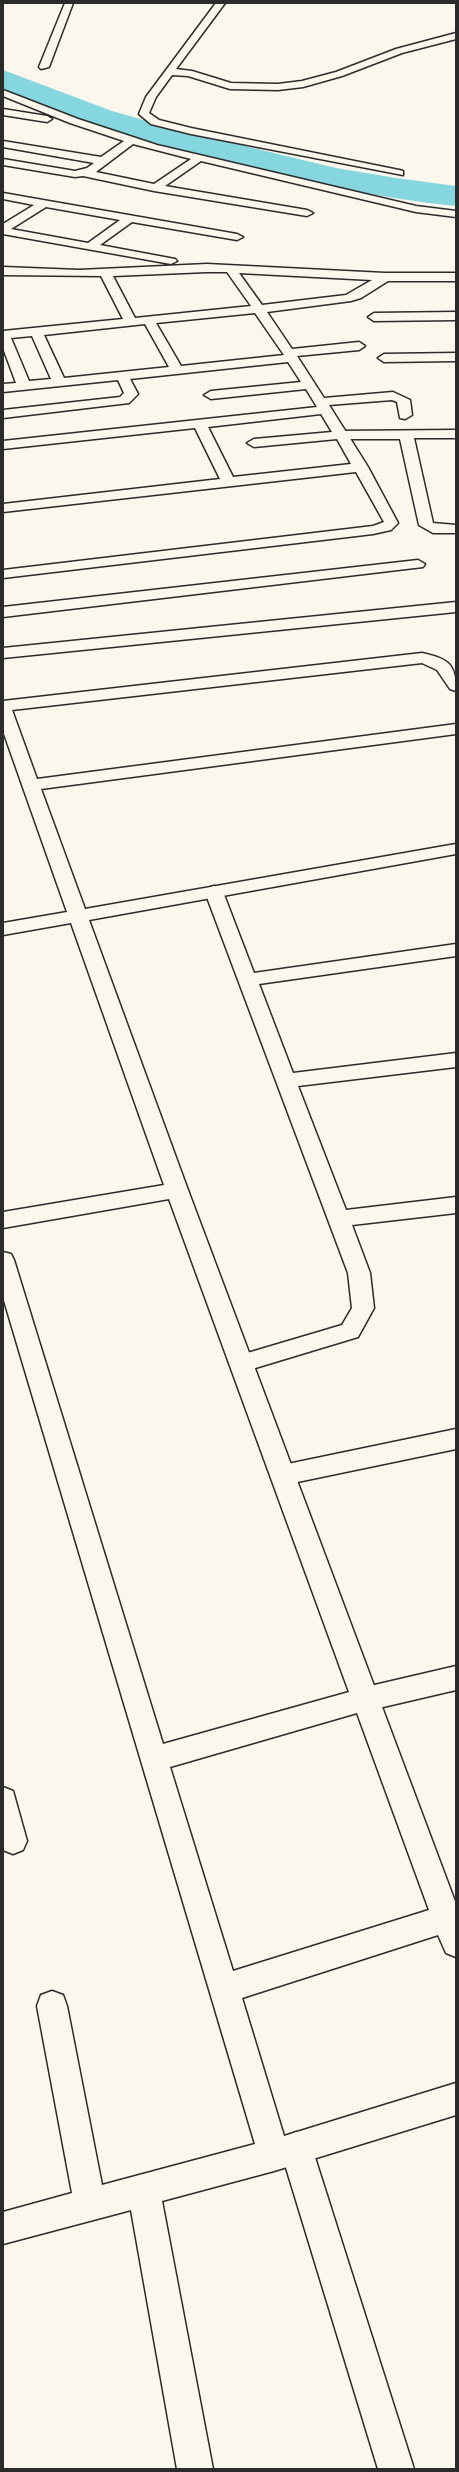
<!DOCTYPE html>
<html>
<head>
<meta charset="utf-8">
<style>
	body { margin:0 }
	#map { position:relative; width:459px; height:2472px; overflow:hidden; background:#fbf7ec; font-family:"Patrick Hand",sans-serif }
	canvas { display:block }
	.frame { position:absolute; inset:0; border:4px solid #2b2b2b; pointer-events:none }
</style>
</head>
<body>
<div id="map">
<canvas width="459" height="2472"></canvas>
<div class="frame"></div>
</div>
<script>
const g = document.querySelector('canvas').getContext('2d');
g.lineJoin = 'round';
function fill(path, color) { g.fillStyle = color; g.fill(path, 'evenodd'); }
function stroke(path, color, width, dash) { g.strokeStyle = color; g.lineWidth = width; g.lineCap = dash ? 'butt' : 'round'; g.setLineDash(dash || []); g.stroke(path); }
const river = new Path2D(`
	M3,70L112,111L179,130L336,168L396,178L456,186V206C378,198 303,182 227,162C150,143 76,122 3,90Z`);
const service = new Path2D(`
	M65,3H73L49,67L41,69L39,67Z
	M216,3H225L176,69L192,71L231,83L278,84L302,81L336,72L396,49L456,33V39L402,53L342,76L303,87L278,90L230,89L188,76L172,75L156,97L149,113L159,120L191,128L399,170L403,171V175L191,134L151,124L139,114L146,97Z
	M456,312V320L374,321L368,317L374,313Z
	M456,353V361L384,362L378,358L384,354Z
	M456,430V438H414L433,523L456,525V533H433L419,525L400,439H340L333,435L340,431Z
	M214,886L220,888L223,892L254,973L456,944V956L259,984L293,1073L456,1053V1067L298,1086L346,1210L456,1197V1213L352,1225L370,1273L374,1308L358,1337L242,1372L234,1369L230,1363L234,1357L342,1325L352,1308L348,1273L205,892L208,888Z
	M456,1429V1449L283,1485L274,1482L271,1475L274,1468L283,1465Z
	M456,1666V1690L366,1711L356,1707L353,1699L356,1691L366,1687Z
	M296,2132L307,2137L312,2148L414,2469H378L280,2148L285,2137Z`);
const minor = new Path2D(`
	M3,90L78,119L157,145L416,206L456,211V217L416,212L201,161L165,186L307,210L313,213L307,216L154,191L83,176L75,177L3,165V159L75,171L87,168L94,163L3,147V141L101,157L124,141L70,123L3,96ZM133,144L191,159L154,184L96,172Z
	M3,109L47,116L52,119L47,122L3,115Z
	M3,193L237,234L243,237L237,240L132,222L100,245L175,259L177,261L171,264L3,234V224L34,205L3,199ZM46,207L120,220L88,243L11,229Z
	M207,264L385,273H456V281H388L361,298L351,301L267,312L292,349L359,342L365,346L359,350L297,356L324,398L393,392L410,400L412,415L405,419L400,418L397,402L392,400L329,405L368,467L398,523L391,530L373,534L3,578V570L373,526L384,522L356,472L3,512V504L220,479L195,428L3,449V441L317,407L306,389L211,399L204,395L211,391L301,382L288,362L130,379L138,394L129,403L3,418V410L120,397L124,393L118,380L3,392V384L16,383L3,348V331L123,319L101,276L3,275V267L79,270ZM207,272H227L251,306L135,318L113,276ZM239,273L372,280L346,295L262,305ZM255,313L284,355L181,366L156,323ZM145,324L169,367L64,378L44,335ZM32,336L51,379L29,381L11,338ZM321,414L332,432L254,439L247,443L254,447L337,439L351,464L233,477L208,427Z
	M418,560L425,564L423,567L3,617V607Z
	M456,602V612L3,658V648Z
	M422,653C448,659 456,663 456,691L450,689L437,670L422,663L12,710L37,779L456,724V734L41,789L85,909L456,844V854L89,920L188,1190L456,1904V1957L446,1953L438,1935L242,1998L284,2136L456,2083V2115L274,2171L162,2201L213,2469H177L131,2210L3,2244V2212L72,2193L37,2006L41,1995L52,1991L63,1995L67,2006L102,2185L255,2144L3,1297V1252L11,1254L14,1260L163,1744L349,1692L169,1199L3,1228V1212L164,1185L71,923L3,935V923L67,912L3,731V701ZM357,1713L429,1910L233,1971L170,1767Z
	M3,1787L13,1791L27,1841L23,1850L13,1854L3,1850Z`);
fill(river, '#85d6de');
stroke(service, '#2b2b2b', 3);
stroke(minor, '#2b2b2b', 3);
fill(service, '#fbf7ec');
fill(minor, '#fbf7ec');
</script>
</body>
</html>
